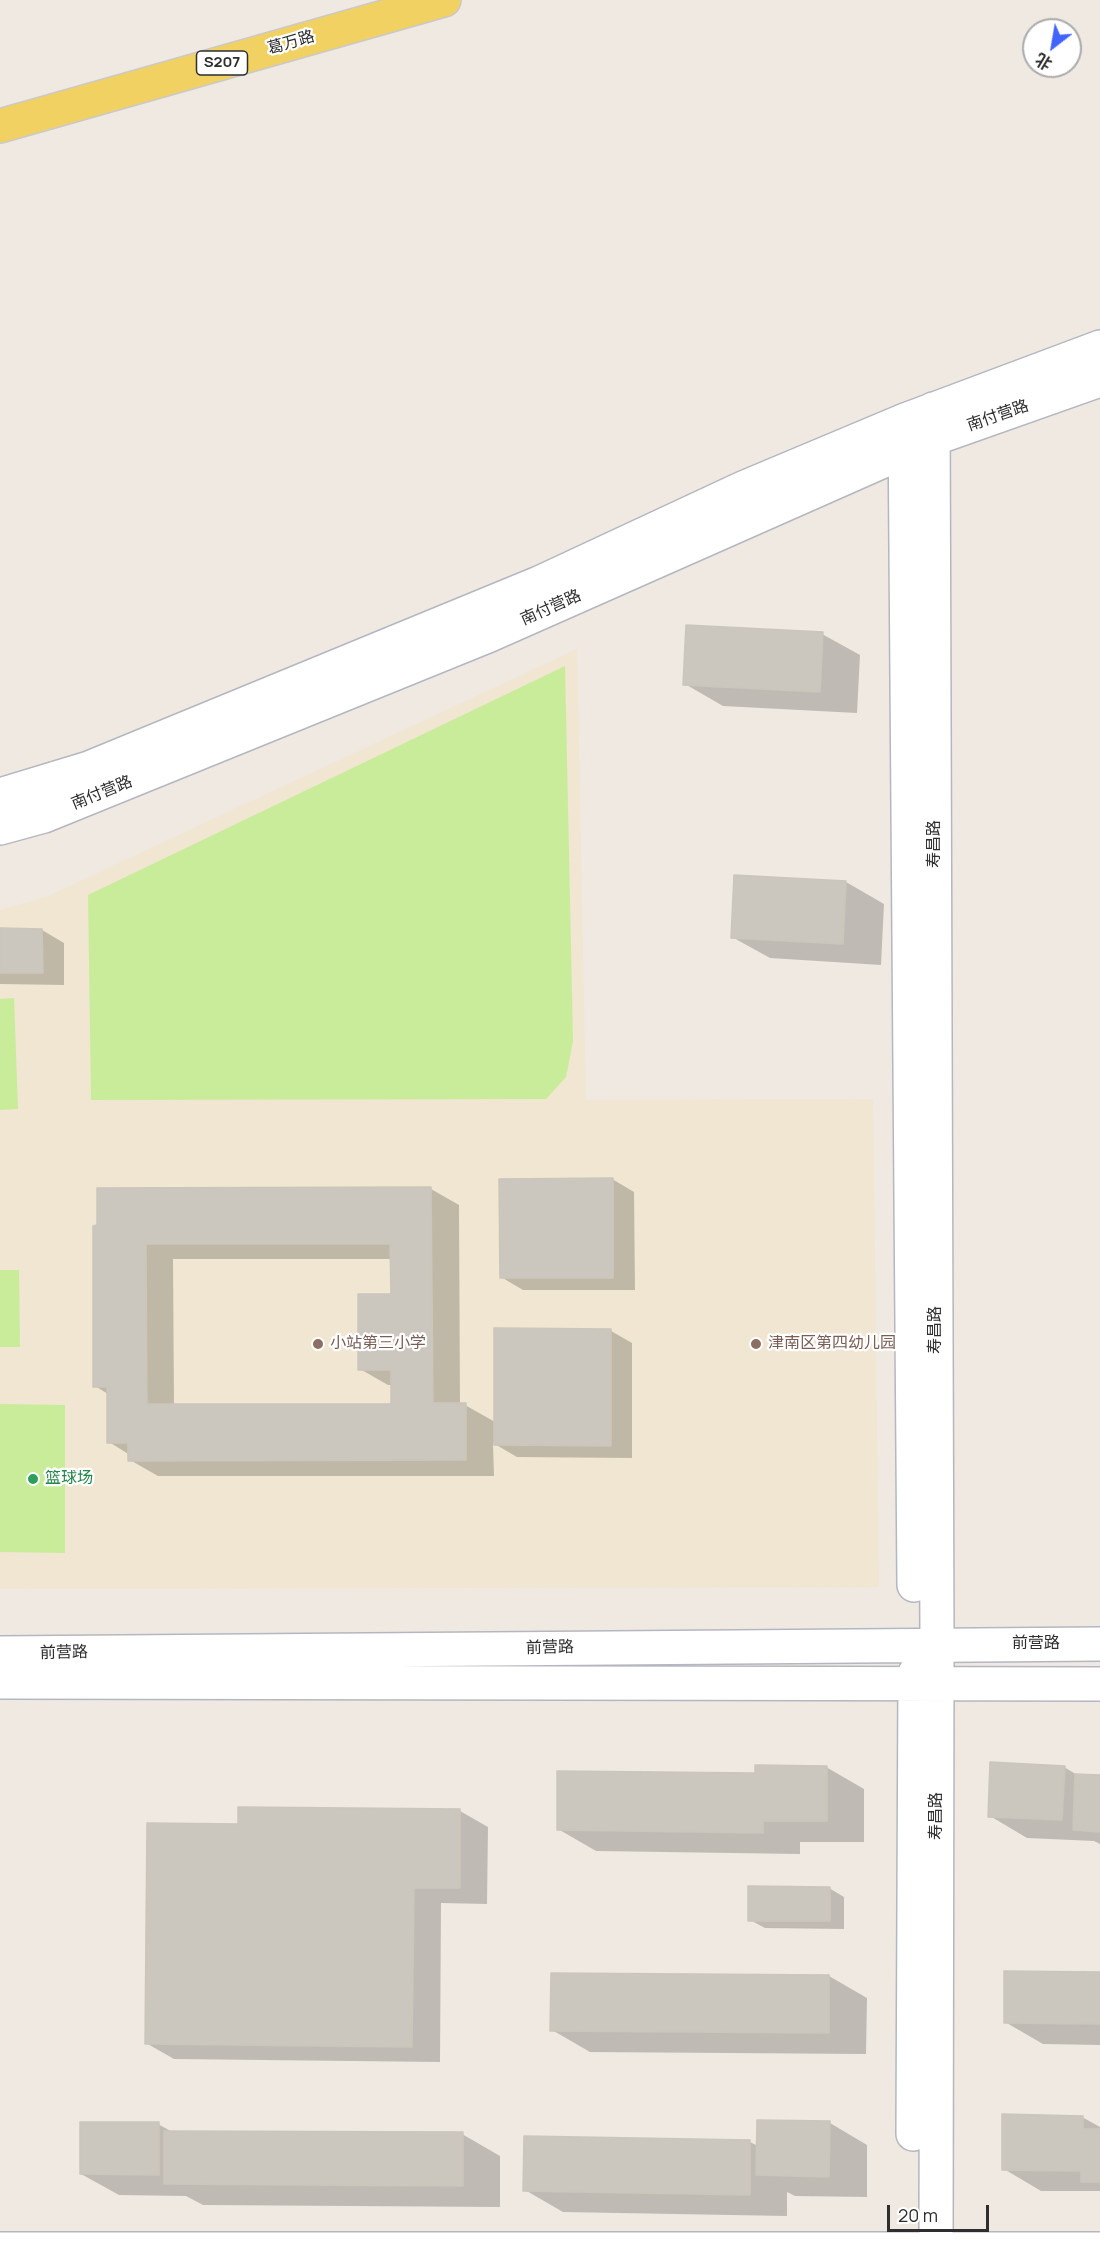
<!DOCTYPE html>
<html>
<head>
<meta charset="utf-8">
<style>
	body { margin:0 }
	#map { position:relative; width:1100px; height:2250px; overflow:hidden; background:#efe9e1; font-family:Manrope,"Noto Sans SC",sans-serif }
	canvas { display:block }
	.north { position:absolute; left:1022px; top:18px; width:60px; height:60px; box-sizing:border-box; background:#fff; border:2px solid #ababab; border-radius:50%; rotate:211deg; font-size:16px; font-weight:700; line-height:24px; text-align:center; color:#2e2e2e }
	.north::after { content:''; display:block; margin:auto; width:21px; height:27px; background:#4264fb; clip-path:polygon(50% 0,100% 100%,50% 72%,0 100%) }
	.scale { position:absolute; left:887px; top:2205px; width:102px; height:27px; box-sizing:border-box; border:3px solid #2e2e2e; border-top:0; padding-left:8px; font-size:18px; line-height:21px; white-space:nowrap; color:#2e2e2e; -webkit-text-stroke:4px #fff; paint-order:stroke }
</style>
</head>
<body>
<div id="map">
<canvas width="1100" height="2250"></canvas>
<div class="north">北</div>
<div class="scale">20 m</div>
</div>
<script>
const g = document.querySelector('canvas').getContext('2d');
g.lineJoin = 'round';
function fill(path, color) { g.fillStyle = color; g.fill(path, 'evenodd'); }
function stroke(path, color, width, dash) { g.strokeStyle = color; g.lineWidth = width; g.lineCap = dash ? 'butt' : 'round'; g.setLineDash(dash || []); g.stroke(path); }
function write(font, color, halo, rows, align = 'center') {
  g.font = font + ' Manrope,"Noto Sans SC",sans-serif'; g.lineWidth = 4.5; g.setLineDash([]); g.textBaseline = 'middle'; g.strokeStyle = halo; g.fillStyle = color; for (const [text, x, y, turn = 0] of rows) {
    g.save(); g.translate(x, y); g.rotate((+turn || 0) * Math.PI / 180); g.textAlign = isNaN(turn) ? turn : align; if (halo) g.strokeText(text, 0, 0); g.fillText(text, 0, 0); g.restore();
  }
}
const education = new Path2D(`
	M577,649L586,1100L873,1099L879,1587L0,1589V910L46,897Z`);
const pitch = new Path2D(`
	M565,666L573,1041L566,1077L546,1099L91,1100L88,895Z
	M14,998L18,1109L0,1110V999Z
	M0,1270H19L20,1347H0Z
	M0,1404L65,1405V1553L0,1552Z`);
const shadow = new Path2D(`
	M822,634L860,655L857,713L723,706L685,684Z
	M846,882L884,904L881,965L770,958L732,937Z
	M0,930H42L64,943V985L0,984Z
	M612,1179L634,1192L635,1290H523L501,1277Z
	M431,1189L459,1205L460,1405H465L495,1422L611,1331L632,1343V1458L517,1457L493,1443L494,1476H158L130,1460V1455L109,1442L108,1394L95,1386L94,1227ZM173,1259H392V1296L360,1369L388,1385H393V1405H174Z
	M826,1767L864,1789V1842H800V1854L596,1851L558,1829L756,1774Z
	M1064,1767L1079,1776L1100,1777V1844L1094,1841L1027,1838L990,1816Z
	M460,1811L488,1827L487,1904L441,1903L440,2062L174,2059L146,2043L239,1826Z
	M829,1888L844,1897V1929L765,1928L750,1920Z
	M1100,1973V2045L1043,2044L1005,2022Z
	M829,1976L867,1998L866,2054L590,2052L552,2030Z
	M1082,2117L1100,2127V2191H1041L1004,2169Z
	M830,2123L867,2145V2197L795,2196L787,2192V2216L563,2212L525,2190L750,2142L758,2146Z
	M158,2124L174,2133L462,2134L500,2156V2207L203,2205L186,2196L119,2195L81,2174Z`);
const building = new Path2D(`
	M686,625L823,632L820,692L683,685Z
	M734,875L846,881L843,944L731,938Z
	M0,928L42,929L43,973H0Z
	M613,1178V1278H500L499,1179Z
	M431,1187L433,1403H466V1460L128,1461V1443H107V1387H93V1226L97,1225V1188ZM146,1244H390L391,1294H358V1370H391V1404H147Z
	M494,1328L611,1329V1446L494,1445Z
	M990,1762L1065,1766L1062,1820L988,1817Z
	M755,1765L827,1766V1821H763V1833L557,1830V1771L755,1773Z
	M1075,1774L1100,1775V1832L1073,1830Z
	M238,1807L460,1809V1888H414L412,2047L145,2044L147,1823L238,1824Z
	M748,1886L830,1887V1921H748Z
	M1004,1971L1100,1972V2024L1004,2023Z
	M551,1973L829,1975V2033L550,2031Z
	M1002,2114L1083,2116V2129H1100V2182H1081V2171L1002,2170Z
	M757,2120L830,2121L829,2177L756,2175Z
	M80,2122H159V2175L80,2174Z
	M164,2131L463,2132V2186L164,2184Z
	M524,2136L750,2140V2195L523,2191Z`);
const street = new Path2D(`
	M0,2249H1100`);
const secondary = new Path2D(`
	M933,409L937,1644L936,2250
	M905,420L914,1585
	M0,795L89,768L539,583L743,488L905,420L1100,347
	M0,828L44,816L490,635L933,439L1100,380
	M0,1653L1100,1644
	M0,1682L1100,1684
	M913,2134L915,1673`);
const primary = new Path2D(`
	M0,126L444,0`);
const markers = [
	[318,1344,6,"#8d6e63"],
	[756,1344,6,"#8d6e63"],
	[33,1479,6,"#2e9e5b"]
];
const shields = [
	[222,63,51]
];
const shieldNames = [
	["S207",222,63]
];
const streetNames = [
	["葛万路",291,43,-16],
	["南付营路",998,416,-19],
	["南付营路",551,608,-24],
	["南付营路",102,793,-22],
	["寿昌路",935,844,-90],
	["寿昌路",936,1330,-90],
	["前营路",1036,1644],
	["前营路",550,1648,-1],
	["前营路",64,1653,-1],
	["寿昌路",937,1816,-90]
];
const educationNames = [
	["小站第三小学",330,1344],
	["津南区第四幼儿园",768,1344]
];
const leisureNames = [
	["篮球场",45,1479]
];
fill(education, '#f0e6d1');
fill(pitch, '#c9ec9a');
fill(shadow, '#0003');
fill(building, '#cbc7bf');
stroke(building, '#cbc5ba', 1.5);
stroke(street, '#b4b7c1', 36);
stroke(secondary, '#b4b7c1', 36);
stroke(primary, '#c9c9c9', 36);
stroke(street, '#fff', 33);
stroke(secondary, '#fff', 33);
stroke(primary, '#f2d163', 33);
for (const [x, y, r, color] of markers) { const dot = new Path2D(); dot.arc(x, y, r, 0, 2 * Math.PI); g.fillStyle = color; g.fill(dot); stroke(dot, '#fff', 2); }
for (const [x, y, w] of shields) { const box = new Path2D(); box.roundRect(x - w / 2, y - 12, w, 24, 4.5); g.fillStyle = '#fff'; g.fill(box); stroke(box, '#2e2e2e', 1.5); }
write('bold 15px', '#2e2e2e', null, shieldNames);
write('16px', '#2e2e2e', '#fff', streetNames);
write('16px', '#785e54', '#fff', educationNames, 'left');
write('16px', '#27864d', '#fff', leisureNames, 'left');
</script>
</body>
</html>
